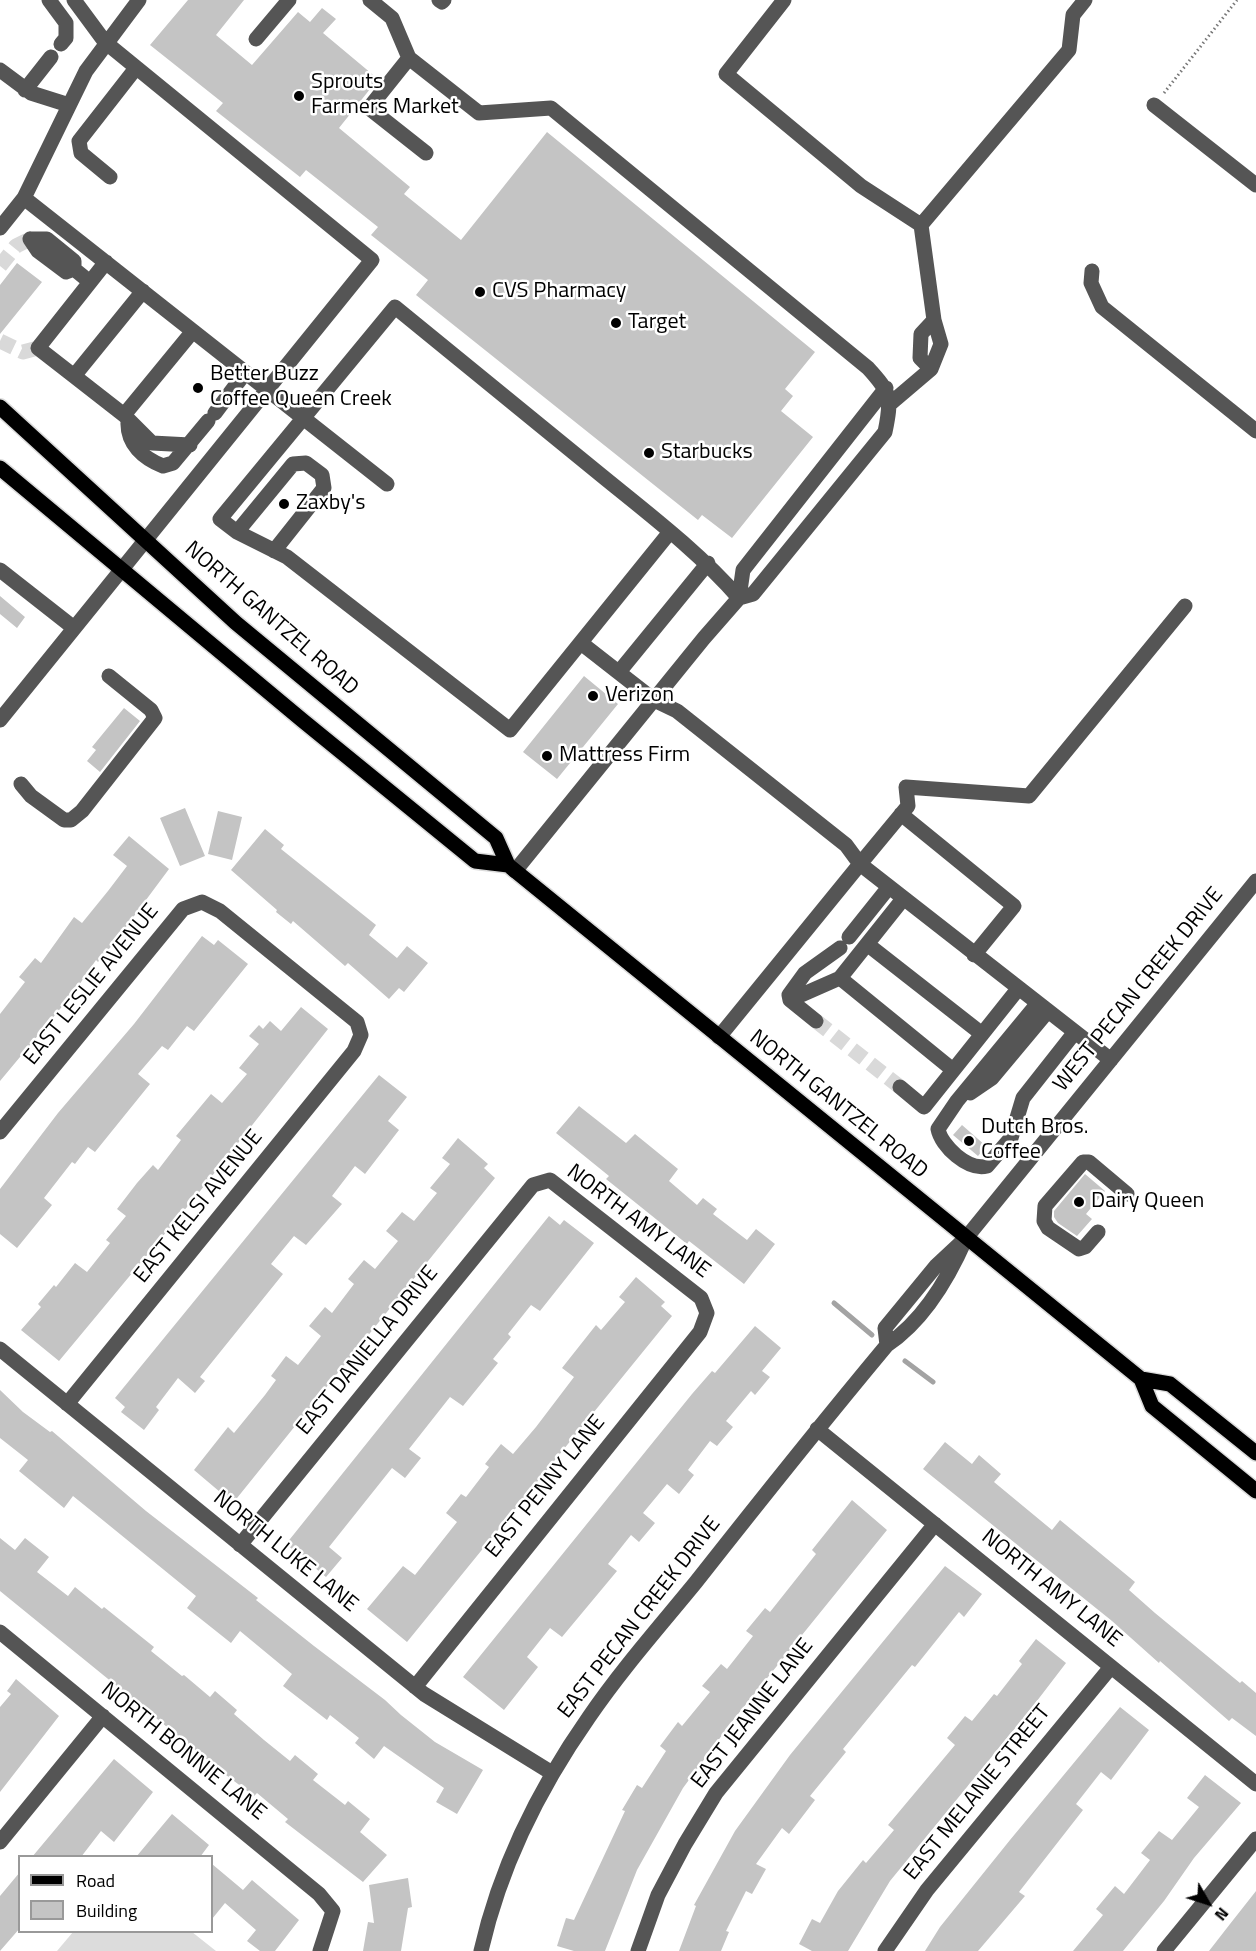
<!DOCTYPE html>
<html>
<head>
<meta charset="utf-8">
<style>
	body { margin:0 }
	#map { position:relative; width:1256px; height:1951px; overflow:hidden; background:#fff; font-family:"Titillium Web",sans-serif }
	canvas { display:block }
	.legend { position:absolute; left:18px; top:1855px; width:195px; height:78px; box-sizing:border-box; background:#fff; border:2px solid #999; margin:0; padding:8px 10px; list-style:none; font-size:18px; color:#000 }
	.legend li { display:flex; align-items:center; gap:12px; height:30px }
	.legend b { width:30px; border:2px solid #999 }
	.north { position:absolute; left:1178px; top:1873px; width:60px; height:60px; -webkit-text-stroke:4px #fff; paint-order:stroke; rotate:129deg; font-size:16px; font-weight:700; line-height:24px; text-align:center; color:#000 }
	.north::after { content:''; display:block; margin:auto; width:21px; height:27px; background:#000; clip-path:polygon(50% 0,100% 100%,50% 72%,0 100%) }
</style>
</head>
<body>
<div id="map">
<canvas width="1256" height="1951"></canvas>
<ul class="legend">
<li><b style="height:8px;background:#000"></b>Road</li>
<li><b style="height:16px;background:#c4c4c4"></b>Building</li>
</ul>
<div class="north">N</div>
</div>
<script>
const g = document.querySelector('canvas').getContext('2d');
g.lineJoin = 'round';
function fill(path, color) { g.fillStyle = color; g.fill(path, 'evenodd'); }
function stroke(path, color, width, dash) { g.strokeStyle = color; g.lineWidth = width; g.lineCap = dash ? 'butt' : 'round'; g.setLineDash(dash || []); g.stroke(path); }
function write(font, color, halo, rows, align = 'center') {
  g.font = font + ' "Titillium Web",sans-serif'; g.lineWidth = 5; g.setLineDash([]); g.textBaseline = 'middle'; g.strokeStyle = halo; g.fillStyle = color; for (const [text, x, y, turn = 0] of rows) {
    g.save(); g.translate(x, y); g.rotate((+turn || 0) * Math.PI / 180); g.textAlign = isNaN(turn) ? turn : align; if (halo) g.strokeText(text, 0, 0); g.fillText(text, 0, 0); g.restore();
  }
}
const green = new Path2D(`
	M73,1932H192L216,1951H57Z`);
const stream = new Path2D(`
	M834,1303L872,1335
	M905,1361L933,1382`);
const building = new Path2D(`
	M188,0H244L216,35L252,65L298,12L310,22L322,8L336,19L323,33L378,79L339,128L410,187L404,194L461,240L547,132L815,352L785,389L793,396L781,411L813,437L732,538L702,515L698,520L416,295L428,280L371,235L378,227L306,170L300,177L216,111L223,103L150,45Z
	M17,263L42,282L0,334V285Z
	M0,596L25,617L17,628L0,614Z
	M584,676L618,704L557,779L523,752Z
	M124,708L140,721L100,772L87,761L96,750L92,747Z
	M185,808L205,856L180,866L160,818Z
	M218,811L242,817L232,860L208,854Z
	M265,829L284,845L281,849L376,925L369,935L397,958L407,946L428,963L404,992L399,988L389,999L348,963L345,966L293,921L291,924L276,912L277,910L231,870Z
	M129,836L169,869L114,943L98,962L96,960L75,991L0,1081V1014L25,982L19,977L35,958L41,963L74,917L82,923L108,891L127,866L113,855Z
	M202,936L214,945L218,940L248,964L194,1031L187,1026L168,1050L162,1046L138,1074L150,1084L95,1152L88,1147L75,1164L72,1162L44,1198L52,1205L17,1248L0,1234V1189L58,1113L134,1024Z
	M301,1007L328,1029L197,1195L59,1361L21,1330L41,1307L38,1304L54,1285L56,1287L75,1263L87,1272L110,1243L106,1240L126,1216L117,1209L137,1183L153,1165L158,1170L181,1140L176,1136L211,1094L222,1103L247,1074L239,1068L259,1044L249,1036L259,1025L263,1029L270,1021L281,1031Z
	M379,1075L407,1097L388,1121L399,1130L365,1174L355,1166L332,1196L342,1204L306,1245L294,1236L271,1264L283,1274L200,1377L205,1381L195,1393L178,1378L156,1407L159,1410L144,1430L121,1412L125,1407L115,1398Z
	M579,1106L626,1143L635,1134L678,1169L669,1181L697,1205L703,1198L717,1209L713,1214L747,1240L756,1229L775,1244L744,1284L689,1241L687,1244L621,1191L606,1179L609,1176L556,1133Z
	M962,1125L986,1146L978,1156L953,1135Z
	M458,1138L488,1164L484,1168L495,1178L233,1503L194,1470L228,1427L234,1433L265,1395L276,1380L271,1376L286,1356L298,1365L321,1336L309,1326L325,1307L332,1313L354,1284L348,1279L364,1260L375,1269L398,1241L386,1231L402,1212L414,1221L437,1193L430,1188L450,1164L442,1158Z
	M1085,1174L1105,1191L1086,1214L1092,1219L1077,1236L1058,1223L1054,1217V1211Z
	M549,1216L560,1225L564,1220L594,1243L540,1311L531,1305L508,1334L511,1337L493,1359L498,1363L463,1406L450,1397L409,1449L421,1458L405,1478L392,1468L329,1547L342,1558L326,1577L286,1544Z
	M636,1277L665,1302L661,1306L672,1316L407,1642L367,1609L403,1566L415,1575L457,1522L446,1513L461,1494L466,1497L489,1467L485,1464L501,1444L513,1454L536,1427L574,1377L562,1368L596,1325L601,1330L625,1302L619,1297Z
	M755,1326L781,1348L762,1371L770,1377L755,1395L751,1391L726,1421L733,1427L717,1446L710,1441L688,1470L694,1475L679,1494L667,1484L643,1513L655,1523L639,1542L631,1535L608,1564L617,1571L562,1637L550,1628L527,1657L538,1667L504,1710L463,1677L692,1394L712,1371L715,1373Z
	M0,1390L23,1412L50,1432L52,1431L146,1511L258,1598L256,1600L314,1646L385,1700L401,1715L435,1742L483,1770L457,1814L436,1802L444,1788L384,1746L374,1759L355,1743L359,1738L330,1715L327,1720L283,1686L292,1674L240,1631L231,1643L187,1608L196,1596L99,1517L73,1496L64,1508L19,1471L28,1460L0,1438Z
	M945,1442L972,1464L979,1455L1001,1474L994,1482L1052,1530L1060,1520L1135,1582L1129,1590L1155,1613L1240,1683L1242,1681L1256,1693V1736L1232,1718L1229,1721L1160,1661L1159,1663L1112,1621L923,1469Z
	M852,1500L887,1530L734,1719L683,1788L637,1870L605,1951H574L557,1946L566,1918L574,1920L625,1811L622,1810L637,1785L642,1788L666,1751L660,1746L678,1722L682,1726L710,1692L702,1686L721,1664L727,1669L753,1636L746,1631L765,1608L770,1612L816,1554L812,1550Z
	M0,1538L15,1550L25,1538L49,1557L37,1572L68,1596L75,1587L102,1609L104,1607L154,1647L151,1651L182,1676L184,1675L210,1697L215,1691L237,1710L234,1714L264,1740L290,1761L295,1755L318,1774L313,1780L345,1805L348,1801L370,1819L360,1832L387,1855L363,1882L285,1822L288,1819L257,1793L254,1796L226,1775L0,1591Z
	M945,1566L982,1594L964,1617L959,1612L915,1667L912,1665L843,1749L846,1752L810,1796L815,1800L789,1834L782,1828L756,1864L766,1869L752,1894L746,1891L726,1931L729,1932L721,1951H679L696,1906L694,1905L735,1831L790,1755Z
	M1036,1639L1066,1663L1030,1710L890,1881L848,1951H812L799,1944L812,1919L820,1923L838,1891L863,1860L866,1863L894,1830L888,1825L955,1745L947,1738L965,1716L972,1721L994,1694L997,1696L1022,1664L1019,1661Z
	M16,1679L59,1716L0,1792V1707L11,1694L7,1691Z
	M1120,1707L1149,1730L1111,1780L1101,1772L1076,1804L1083,1810L1019,1892L1025,1896L978,1951H925L940,1927L1010,1840Z
	M114,1759L153,1792L114,1842L101,1831L81,1857H32Z
	M1205,1775L1241,1803L1194,1858L1164,1901L1123,1951H1073L1103,1915L1096,1909L1115,1886L1124,1894L1150,1860L1141,1853L1159,1831L1172,1840L1199,1807L1187,1798Z
	M172,1814L209,1845L200,1857H136Z
	M212,1864L243,1890L252,1880L299,1920L275,1951H260L247,1941L256,1930L225,1903L212,1919Z
	M20,1872V1928L0,1951V1896Z
	M408,1878L412,1907L408,1908L401,1951H363L368,1922L374,1923L369,1885Z
	M1256,1891V1951H1209L1230,1924Z`);
const minorTunnel = new Path2D(`
	M0,266L16,246L30,239
	M0,341L23,352L38,348
	M816,1021L900,1087`);
const path = new Path2D(`
	M1164,93L1237,0`);
const minor = new Path2D(`
	M49,0L66,23V38L61,44
	M370,0L392,18L409,58L479,113L551,108L868,368C891,393 892,398 885,432L753,594L739,598L704,638L515,871
	M439,0L442,2L444,0
	M784,0L726,74L861,186L921,225
	M256,39L289,0
	M409,58L369,108L426,153
	M0,70L31,93L69,105
	M25,90L51,57
	M1154,105L1256,185
	M110,177L81,153L79,141L136,68
	M24,198L387,484
	M0,228L24,198L86,71L139,0
	M30,239H47L74,261V269L90,282
	M30,239L38,251L66,272L74,269
	M106,262L38,348L74,376L143,291
	M1092,271L1091,283L1102,307L1256,431
	M931,369L920,358L921,334L934,320
	M74,376L124,415L152,443L190,445
	M891,403L931,369L941,344L934,320L921,225L1069,50L1073,15L1085,0
	M215,413L245,373
	M124,415L193,331
	M128,422C127,444 143,458 163,466L173,463L208,421
	M237,532L293,464L306,463L322,475L324,488L274,551
	M670,532L510,730L287,557L237,532L220,519L395,307C462,362 529,416 596,471C646,512 697,550 739,598
	M0,570L74,628
	M739,598L743,570L886,388
	M581,643L654,700L677,711L846,845L860,864L908,806L906,787L1029,796L1185,606
	M619,672L708,563
	M0,720L372,260L105,42L74,0
	M21,784L31,796L64,820H71L82,811L155,718L151,710L109,676
	M901,814L1014,906L974,955
	M849,937L889,887
	M867,944L982,1034
	M840,978L953,1070
	M790,1000L840,978L903,899
	M1038,1003L957,1101L938,1129C941,1146 968,1171 987,1166L1011,1138L1023,1098L1075,1032
	M816,1021L790,1000L789,995L805,973L840,948
	M719,1037L860,864L1111,1060
	M900,1087L924,1107L1018,989
	M970,1093L992,1078L1048,1011
	M0,1132L183,909L202,902L220,911L357,1022L361,1035L354,1051L67,1404
	M1098,1232L1085,1247L1079,1249L1048,1228L1044,1221L1045,1206L1083,1162H1089L1127,1194
	M887,1345L885,1328L936,1266L966,1238L1256,881
	M0,1349L424,1694L552,1773
	M817,1429L1256,1784
	M240,1545L533,1185L550,1180L701,1298L707,1313L700,1332L415,1687
	M0,1632L319,1894L333,1911L320,1951
	M0,1842L103,1716
	M481,1951C500,1867 540,1787 589,1717C621,1670 660,1626 696,1582C759,1502 822,1423 887,1345C923,1321 949,1277 966,1238
	M638,1951L658,1895L685,1844L716,1793L935,1524
	M885,1951L927,1890L1111,1667
	M1164,1951L1256,1839`);
const major = new Path2D(`
	M0,407L236,623L496,838L508,865L1141,1379L1152,1406L1256,1491
	M0,468L302,720L475,861L508,865
	M1141,1379L1170,1384L1256,1453`);
const markers = [
	[299,96,6,"#000"],
	[480,292,6,"#000"],
	[616,323,6,"#000"],
	[198,388,6,"#000"],
	[649,453,6,"#000"],
	[284,504,6,"#000"],
	[593,696,6,"#000"],
	[547,756,6,"#000"],
	[969,1141,6,"#000"],
	[1079,1202,6,"#000"]
];
const poiNames = [
	["Sprouts",311,83],
	["Farmers Market",311,108],
	["CVS Pharmacy",492,292],
	["Target",628,323],
	["Better Buzz",210,375],
	["Coffee Queen Creek",210,400],
	["Starbucks",661,453],
	["Zaxby's",296,504],
	["Verizon",605,696],
	["Mattress Firm",559,756],
	["Dutch Bros.",981,1128],
	["Coffee",981,1153],
	["Dairy Queen",1091,1202]
];
const streetNames = [
	["NORTH GANTZEL ROAD",271,619,41],
	["EAST LESLIE AVENUE",92,985,-51],
	["WEST PECAN CREEK DRIVE",1139,990,-51],
	["NORTH GANTZEL ROAD",838,1105,39],
	["EAST KELSI AVENUE",199,1207,-51],
	["NORTH AMY LANE",638,1222,37],
	["EAST DANIELLA DRIVE",368,1351,-51],
	["EAST PENNY LANE",546,1487,-51],
	["NORTH LUKE LANE",285,1552,39],
	["NORTH AMY LANE",1051,1589,39],
	["EAST PECAN CREEK DRIVE",640,1618,-52],
	["EAST JEANNE LANE",753,1714,-52],
	["NORTH BONNIE LANE",183,1752,39],
	["EAST MELANIE STREET",978,1793,-51]
];
fill(green, '#dcdcdc');
stroke(stream, '#a3a3a3', 5);
fill(building, '#c4c4c4');
stroke(minorTunnel, '#d9d9d9', 15, [15, 8]);
stroke(major, '#dbdbdb', 18);
stroke(path, '#777', 3, [1.5, 3]);
stroke(minor, '#555', 15);
stroke(major, '#000', 15);
for (const [x, y, r, color] of markers) { const dot = new Path2D(); dot.arc(x, y, r, 0, 2 * Math.PI); g.fillStyle = color; g.fill(dot); stroke(dot, '#fff', 2); }
write('22px', '#000', '#fff', poiNames, 'left');
write('22px', '#000', '#fff', streetNames);
</script>
</body>
</html>
